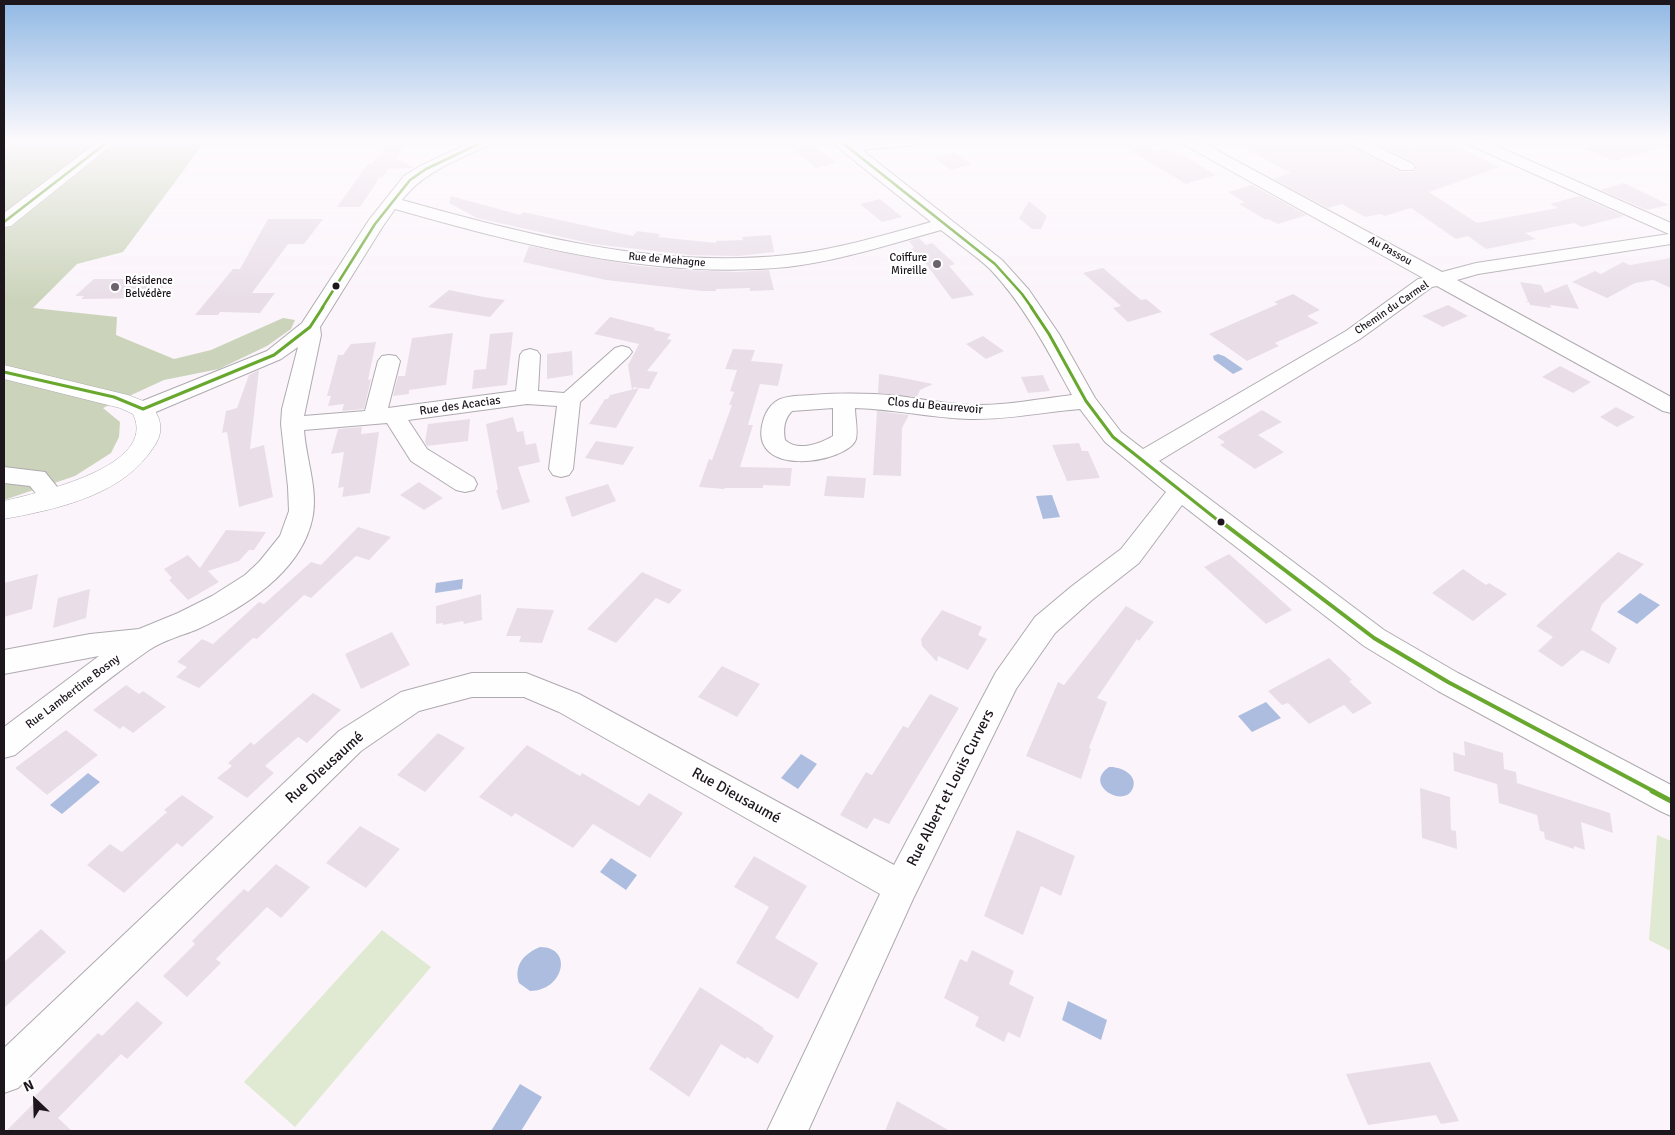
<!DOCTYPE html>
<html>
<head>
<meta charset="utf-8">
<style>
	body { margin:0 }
	#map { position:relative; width:1675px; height:1135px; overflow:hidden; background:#fbf5fb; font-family:Signika,sans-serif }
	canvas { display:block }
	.frame { position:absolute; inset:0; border:5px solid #1d171d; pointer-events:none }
	.north { position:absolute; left:10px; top:1075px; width:50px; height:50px; -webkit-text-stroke:4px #fff; paint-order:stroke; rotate:336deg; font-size:14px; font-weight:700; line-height:20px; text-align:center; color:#1d171d }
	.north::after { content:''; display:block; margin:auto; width:18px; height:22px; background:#1d171d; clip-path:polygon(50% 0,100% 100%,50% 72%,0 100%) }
</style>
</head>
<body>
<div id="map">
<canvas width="1675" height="1135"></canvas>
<div class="frame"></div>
<div class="north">N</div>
</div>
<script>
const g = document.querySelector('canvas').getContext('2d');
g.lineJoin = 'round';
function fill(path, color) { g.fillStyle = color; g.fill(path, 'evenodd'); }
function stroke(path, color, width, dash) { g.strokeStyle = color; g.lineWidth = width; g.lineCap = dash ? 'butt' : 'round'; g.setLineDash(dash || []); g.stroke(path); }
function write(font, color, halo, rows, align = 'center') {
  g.font = font + ' Signika,sans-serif'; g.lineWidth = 4.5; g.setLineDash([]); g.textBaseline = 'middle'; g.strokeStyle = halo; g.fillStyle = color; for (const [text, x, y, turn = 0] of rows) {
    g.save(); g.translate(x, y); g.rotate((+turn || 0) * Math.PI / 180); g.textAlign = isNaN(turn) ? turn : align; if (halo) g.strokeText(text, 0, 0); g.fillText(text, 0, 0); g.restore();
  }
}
const green = new Path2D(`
	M1657,835L1671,841V951L1649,940Z
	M382,930L431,967L295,1127L244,1082Z`);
const forest = new Path2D(`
	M4,140H206L123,252L77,264L33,308L117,317L116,335L174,359L211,350L283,318L295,320L291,329L267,346L219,369L164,380L103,408L120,422L119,437L111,453L75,476L4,500Z`);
const water = new Path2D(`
	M1218,354L1224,356L1243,369L1233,374L1214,360L1213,356Z
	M1052,495L1060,517L1043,519L1036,496Z
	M463,579L462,589L435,593L436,583Z
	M1640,593L1660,605L1637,624L1617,612Z
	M1266,702L1281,718L1252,732L1238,716Z
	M801,754L817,764L798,789L781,778Z
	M1109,767C1120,766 1140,775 1132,790C1122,808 1083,784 1109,767Z
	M88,773L100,782L62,814L50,805Z
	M611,858L637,875L626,890L600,872Z
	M540,947C574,947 564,991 530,991L519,983C513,965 525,953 540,947Z
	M1068,1001L1107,1020L1101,1040L1062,1020Z
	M520,1084L542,1097L521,1131H491Z`);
const building = new Path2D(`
	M392,140H408L396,158L414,168L388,169L383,177H380L360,207H337L368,164H372Z
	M782,140H807L836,163L816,168Z
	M1113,140H1152L1153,152L1166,148L1179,156L1183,155L1216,175L1186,184Z
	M1229,140H1343L1346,145L1401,172H1413L1417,166L1414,162L1367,140H1395L1412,148L1443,140L1500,167L1429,192L1477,223L1558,208L1550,204L1579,196L1624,216L1582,227L1574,223L1525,233L1536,239L1486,249L1468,236L1456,239L1411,208L1385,216L1380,214L1365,217L1342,204L1328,208L1273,179L1291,173Z
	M1616,140H1671V145L1613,161L1584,148Z
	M955,153L972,164L951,170L934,158Z
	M1624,183L1669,205L1647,210L1600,190Z
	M1252,185L1307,215L1278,224L1268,219L1266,220L1239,204L1244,202L1228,192Z
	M451,196L520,215L523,212L633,236L637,231L660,234L658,237L716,243V241L743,240L742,237L771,235L774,252L738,256L689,255L593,244L477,218L449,203Z
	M880,199L885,203L902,217L882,222L860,204Z
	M1029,201L1047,216L1041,229H1032L1019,218Z
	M268,219H323L304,244H288L252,293H275L260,313L220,312L218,315H195L233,269H240Z
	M919,238L926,245L932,243L955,264L949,266L974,295L952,299L921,257L911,249L914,248L909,241Z
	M529,246L638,266L687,270L737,272L769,270L774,290L750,291V288L716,289V291H702L606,280L523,262Z
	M1671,258V288L1653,280L1635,283L1607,298L1572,282L1595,271L1601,274L1623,262L1630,265Z
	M1103,268L1141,300L1146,299L1162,312L1128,322L1113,308L1121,306L1083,273Z
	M94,279H170L153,298L81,299L84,296H75Z
	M1520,282L1541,285L1545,293L1567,284L1579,309L1550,305L1551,308L1530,305L1529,302H1525L1528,301Z
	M449,290L484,297L505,300L490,317L428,307Z
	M1293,294L1320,310L1307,316L1319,323L1275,343L1279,346L1247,361L1209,334L1278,304L1274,302Z
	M1448,305L1468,316L1443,327L1422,316Z
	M610,317L655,328L654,330L671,334L667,339L672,340L647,371L658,372L649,389L639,388L616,428L589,424L605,399H608L610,395L639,388L634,387L632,390L628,365L639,344L594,334Z
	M513,332L507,385L472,389L474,370L486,369L490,334Z
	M453,333L446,385L409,390V394L393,396L398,376H405L412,338Z
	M983,336L1004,351L986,359L966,344Z
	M376,342L368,380L371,379L364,409L342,411L344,404L328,406L331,396H327L338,355H343L351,344Z
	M733,349L755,350L751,361L783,364L778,386L760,384L748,425H753L740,467L792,468L790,486L763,485V488H725L724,489L699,487L709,459L712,460L732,405H729L734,392L730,391L737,370L725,369Z
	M572,351L573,375L547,379V354Z
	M1560,366L1591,382L1573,393L1542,377Z
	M259,370L250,449L264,445L273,497L239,507L227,432L222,433L226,411L237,408L249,375Z
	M879,374L898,377L933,384L920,390L917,397L878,393Z
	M1043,375L1050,391L1028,393L1021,377Z
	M1616,407L1635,417L1617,427L1600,417Z
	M1262,410L1282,422L1258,435L1284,452L1255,469L1220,445L1225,442L1217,437Z
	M877,411L909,415L902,428L901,476L873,475Z
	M513,417L517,432L523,431L526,445L536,443L540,462L518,467L530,502L502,510L496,490H498L486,424Z
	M470,419L468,441L427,446L425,442L428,424Z
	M362,427L361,434L379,432L370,493L342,497L344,487L338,488L344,452L331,454L338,429Z
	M596,441L634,447L623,465L585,458Z
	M1079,443L1082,451H1088L1100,478L1067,481L1052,445Z
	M827,476L866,478L864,498L824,496Z
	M419,482L443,498L424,510L400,495Z
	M608,484L616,501L572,517L565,497Z
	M358,527L391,537L369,560L356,556L311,598L304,595L257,639L253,638L199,688L176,677L187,667L177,662L202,639L213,644L259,602L264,604L311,562L321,565Z
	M226,530L266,532L254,550H249L239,561L208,571L219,582L188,600L169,580L172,578L164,569L188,555L200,568Z
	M1618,552L1644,564L1602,604L1591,630L1617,648L1609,664L1582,650L1562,667L1538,651L1553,637L1536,626Z
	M1229,554L1271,591L1292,610L1266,624L1204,567Z
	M1463,569L1486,585L1489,583L1507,594L1473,621L1432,593Z
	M642,572L682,590L669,604L656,598L616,643L587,629Z
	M38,574L32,609L4,617V583Z
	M90,589L86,618L53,628L58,598Z
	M481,594L482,620L464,624L463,621L443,625V623L436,624V606Z
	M1126,606L1154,622L1139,641L1137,639L1097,698L1107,702L1089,748L1091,749L1081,779L1026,756L1058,682L1064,685Z
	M517,608L554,610L542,643L519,642L521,636H506Z
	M942,610L982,627L978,635L987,639L968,670L938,656L937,662L922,646L921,639Z
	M392,632L410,665L361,689L345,654Z
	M1329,658L1352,680L1349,681L1372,703L1353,714L1344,705L1309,724L1288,703L1282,705L1268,691Z
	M722,666L760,684L737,717L698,697Z
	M126,685L139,694L143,691L166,707L133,733L123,726L120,729L93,710Z
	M313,693L341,710L307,743L298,737L265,766L274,773L247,798L217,778L232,766L228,763L251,742L254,745Z
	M930,694L959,708L889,824L874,818L867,829L840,815L866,772L872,775L903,726L908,728Z
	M66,730L98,755L47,795L15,768Z
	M438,733L465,748L425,792L397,775Z
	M1464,741L1503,753L1504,769L1516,772L1517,783L1610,813L1613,833L1581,822L1585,850L1574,846V849L1545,839L1544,832L1540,831L1537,815L1499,803L1497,784L1454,771L1453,752L1465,756Z
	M527,745L580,776L582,773L639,806L649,793L683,813L650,858L593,824L573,848L515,813L512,817L479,797Z
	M1420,788L1450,797L1451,830L1456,831L1457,849L1422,838Z
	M182,795L214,817L182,847L177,843L124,893L87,865L110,844L122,852L167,812L164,810Z
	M360,826L400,849L366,888L326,863Z
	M1017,830L1075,856L1061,896L1041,886L1023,935L984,916Z
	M754,856L807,886L775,938L818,963L798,999L736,963L769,907L734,887Z
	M276,864L310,887L281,918L267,907L216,959L221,963L187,997L163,976L195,944L192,941L244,889L248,892Z
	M41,929L66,952L4,1008V962Z
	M972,950L1014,971L1009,984L1034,997L1020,1038L1008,1032L1004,1042L975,1026L979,1017L944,998L960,959L967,962Z
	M700,987L764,1028L763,1029L774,1036L758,1064L747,1057L745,1059L721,1044L689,1097L649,1069Z
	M137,1001L163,1023L127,1059L121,1054L58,1118L72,1131H6L38,1099L35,1096L98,1033L102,1036Z
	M1430,1062L1459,1121L1441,1124L1436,1115L1368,1125L1346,1074Z
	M897,1101L950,1131H885Z`);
const minor = new Path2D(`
	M475,140H495L493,143C460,159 424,171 402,200C527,235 656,269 787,255C836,250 884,235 931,222L841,150L831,140H848L851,142L873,140H924L922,143L916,145L862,150L1002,260L1029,290L1059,334L1095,398L1121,432L1143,449L1346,331L1418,279L1423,278L1181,143L1179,140H1198L1442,272L1476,263L1669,234L1465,143L1463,140H1483L1671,223V244L1478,274L1457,280L1671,397V413L1663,411L1437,286L1432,287L1360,339L1159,461L1384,630L1458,673L1671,785V816L1660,811L1438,691L1364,646L1182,505L1139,563L1092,600L1055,633L1016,689L913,899L808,1131H767L880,894L559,712L524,697H472L419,711L361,751L18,1088L4,1093V1048L339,731L401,692L472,673H526L579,694L894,865L996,672L1035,617L1072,586L1121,549L1166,492L1105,442L1080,409C1044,412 1006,420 969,419C931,418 894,409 855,408C855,417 858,430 856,439C849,463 743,481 764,418C766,412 770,406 775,402C784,395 801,396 811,395C840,393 870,393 899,396C922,399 946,404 970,405C1004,406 1038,399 1072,395C1048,351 1025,306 990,269C975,255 957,243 941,230C891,244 839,261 787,267C654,280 522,245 395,209L383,226L320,327L321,335L304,416L365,411L378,361L382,356L389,355L396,356L400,361L388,408L516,391L520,355L523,351L530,349L537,351L540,355L538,391L564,393L615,348L622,346L629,348L632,352L629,356L580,402L573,469L569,475L561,477L553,475L549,469L557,406L527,404L408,420L427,449L474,478L477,484L474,490L465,492L456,490L411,461L387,423L304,430C306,460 319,491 312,520C300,573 243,608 198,629C181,636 164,640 149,650C103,682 59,719 15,755L4,758V727L99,656L4,674V650L90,634L139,629L178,613L212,596L245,575L259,562L280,536L289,511L288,487L281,424L282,409L298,347L281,359L151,414L143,416L135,414L132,409L135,404L267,351L302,323L369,220L404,176L420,166ZM833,408V436C819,444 798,452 785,440C783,429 784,419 792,411Z
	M1345,140H1364L1413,164L1415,167L1413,170H1401L1347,143Z
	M4,467L45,472L66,498L63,504C46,509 40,498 30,486L4,483Z`);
const major = new Path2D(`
	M100,140H118L11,226L4,227V213Z
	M4,365L128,395L151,404C165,425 163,436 148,455C116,497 53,510 4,519V501C36,493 159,467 133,414L120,408L4,379Z`);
const bus1Far3 = new Path2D(`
	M839,140L995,264L1022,294L1032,308
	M4,222L110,140
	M322,308L375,224L410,180L426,169L487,140`);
const bus1Far2 = new Path2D(`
	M1031,307L1049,334L1086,401L1113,437L1220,522
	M4,372L114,397L143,409
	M143,409L274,355L310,327L323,307`);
const bus1Far1 = new Path2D(`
	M1219,520L1374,638L1448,682L1655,792`);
const bus1 = new Path2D(`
	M1652,791L1671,801`);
const markers = [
	[937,264,5,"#6b656b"],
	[336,286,4.5,"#1d171d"],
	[115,287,5,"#6b656b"],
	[1221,522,4.5,"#1d171d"]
];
const farStreetnames = [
	["Au Passou",1390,251,29],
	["Rue de Mehagne",667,260,5],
	["Chemin du Carmel",1392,308,-34]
];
const farPoinames = [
	["Coiffure",927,258],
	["Mireille",927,271],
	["Résidence",125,281,"left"],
	["Belvédère",125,294,"left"]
];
const streetNames = [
	["Rue des Acacias",460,406,-8],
	["Clos du Beaurevoir",935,406,5],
	["Rue Lambertine Bosny",73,692,-37]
];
const nearStreetnames = [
	["Rue Dieusaumé",325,768,-42],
	["Rue Albert et Louis Curvers",951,788,-63],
	["Rue Dieusaumé",736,796,29]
];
fill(green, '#e0e9d1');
fill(forest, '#cbd4bb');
fill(water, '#adbddf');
fill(building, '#e9dee8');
stroke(minor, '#afaaaf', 2);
stroke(major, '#afaaaf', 1);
fill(minor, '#fefefe');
fill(major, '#fefefe');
stroke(bus1Far3, '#69a82f', 2.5);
stroke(bus1Far2, '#69a82f', 3);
stroke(bus1Far1, '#69a82f', 4);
stroke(bus1, '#69a82f', 5);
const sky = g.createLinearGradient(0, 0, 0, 299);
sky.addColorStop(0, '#90b8e4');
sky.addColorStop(0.47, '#fdfafd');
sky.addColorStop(1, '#fdfafd00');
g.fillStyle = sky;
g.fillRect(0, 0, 1675, 299);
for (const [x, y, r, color] of markers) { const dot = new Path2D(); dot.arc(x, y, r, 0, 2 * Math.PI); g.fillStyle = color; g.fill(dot); stroke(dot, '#fff', 2); }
write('11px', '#1d171d', '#fff', farStreetnames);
write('11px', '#1d171d', '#fff', farPoinames, 'right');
write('12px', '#1d171d', '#fff', streetNames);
write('15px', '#1d171d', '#fff', nearStreetnames);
</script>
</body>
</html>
